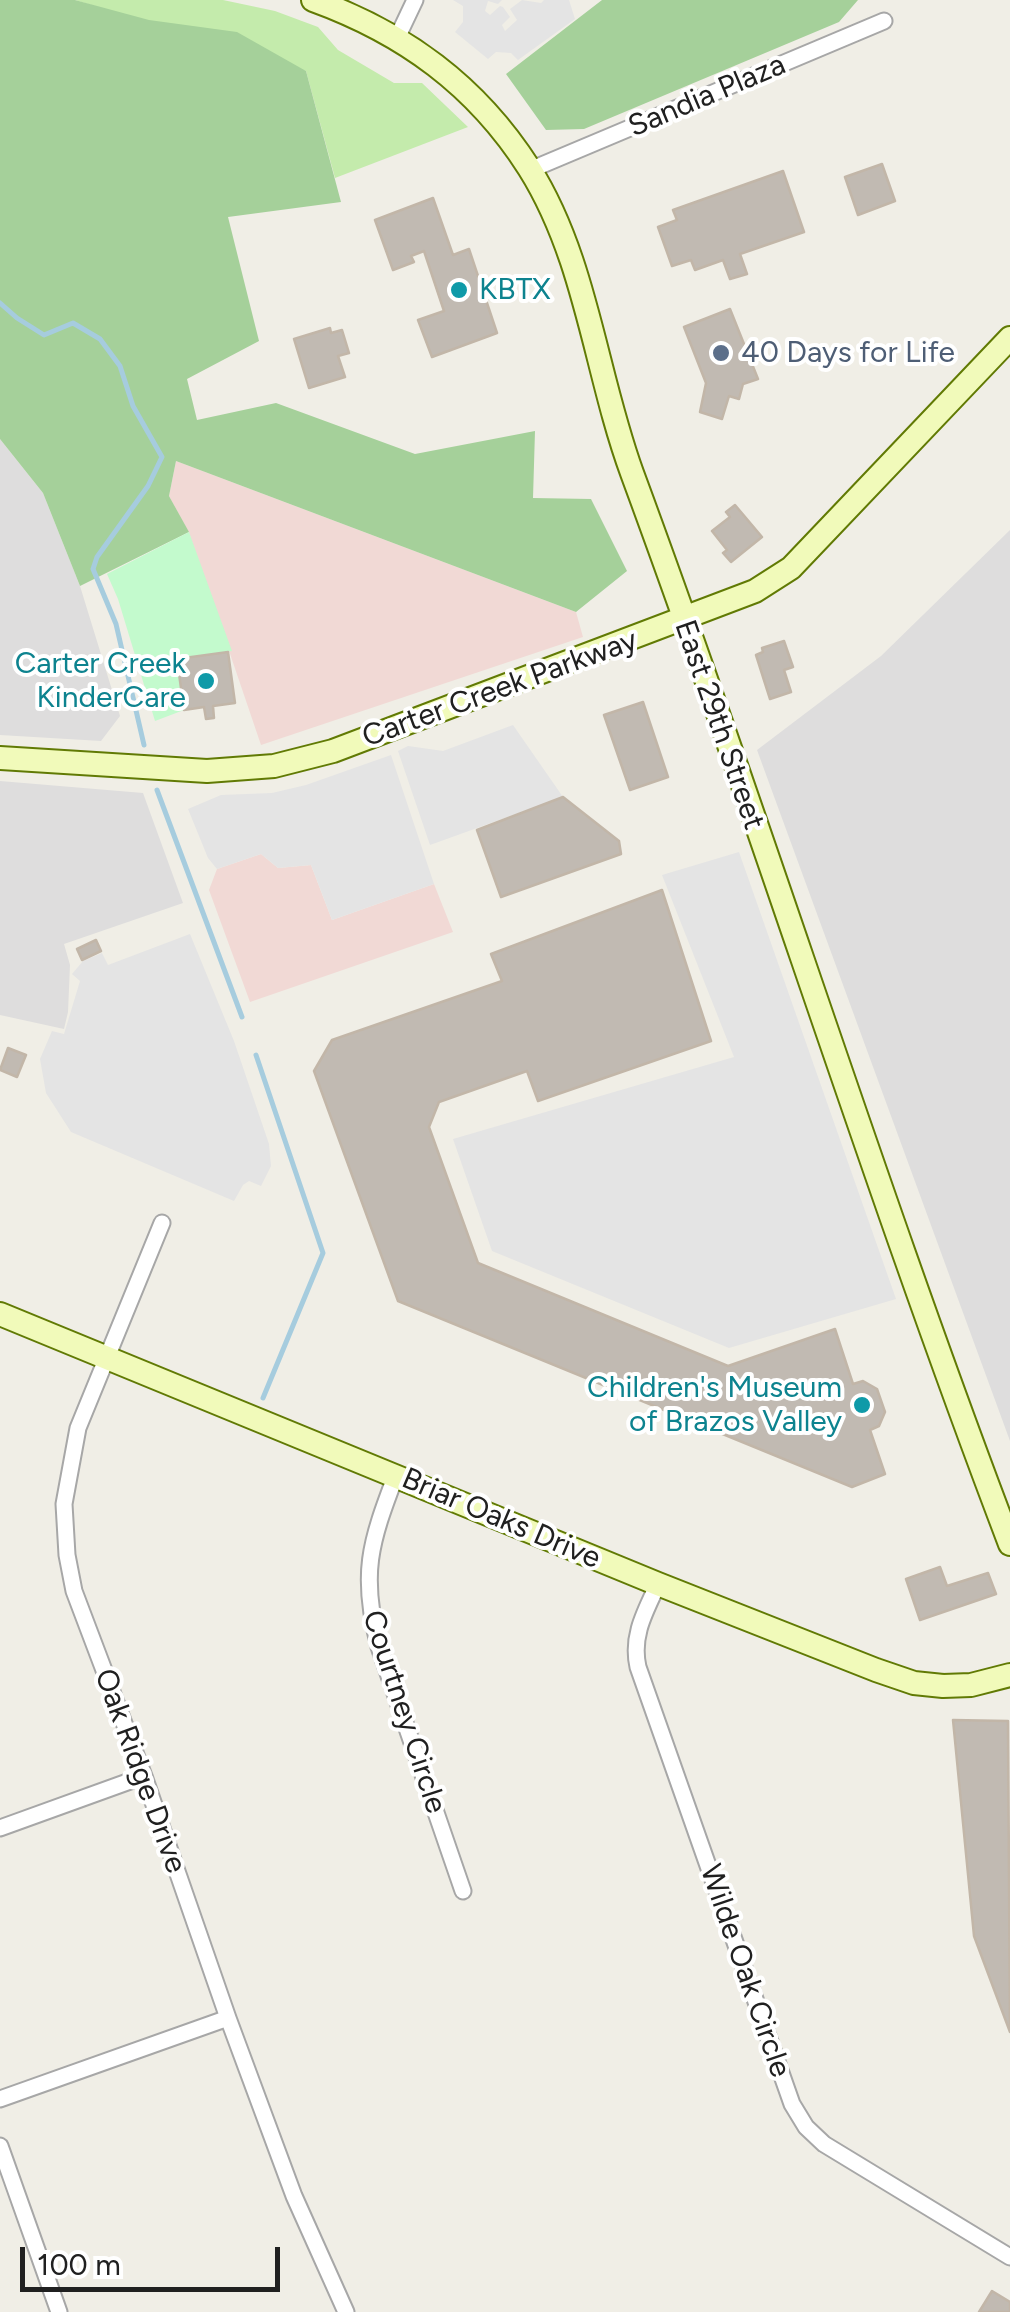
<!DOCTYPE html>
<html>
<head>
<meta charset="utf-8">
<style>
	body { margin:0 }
	#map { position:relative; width:1010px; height:2312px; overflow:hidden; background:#f0eee6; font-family:Figtree,sans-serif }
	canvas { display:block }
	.scale { position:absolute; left:20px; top:2247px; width:260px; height:45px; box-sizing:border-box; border:5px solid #202020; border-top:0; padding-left:12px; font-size:30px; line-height:35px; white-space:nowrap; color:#202020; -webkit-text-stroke:8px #fff; paint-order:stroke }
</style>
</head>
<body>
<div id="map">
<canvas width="1010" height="2312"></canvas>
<div class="scale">100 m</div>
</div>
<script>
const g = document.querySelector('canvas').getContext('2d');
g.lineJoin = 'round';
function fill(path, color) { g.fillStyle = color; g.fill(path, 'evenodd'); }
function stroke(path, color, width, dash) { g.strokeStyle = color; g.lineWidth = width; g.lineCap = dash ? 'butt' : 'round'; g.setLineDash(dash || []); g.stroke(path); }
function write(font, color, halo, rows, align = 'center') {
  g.font = font + ' Figtree,sans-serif'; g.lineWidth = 8; g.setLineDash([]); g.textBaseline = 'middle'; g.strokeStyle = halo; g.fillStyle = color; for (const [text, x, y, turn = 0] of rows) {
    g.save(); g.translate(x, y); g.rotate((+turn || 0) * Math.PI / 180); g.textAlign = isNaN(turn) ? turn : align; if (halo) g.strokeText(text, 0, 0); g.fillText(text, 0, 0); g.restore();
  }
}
const residential = new Path2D(`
	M0,439L43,493L80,586L120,716L101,741L0,735Z
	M1010,530V1441L757,750L881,656Z
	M0,781L143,793L183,903L64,944L70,965L68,1012L64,1029L0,1015Z`);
const commercial = new Path2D(`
	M176,461L576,612L583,637L261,745L189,533L169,496Z
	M261,854L278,868L311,865L332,920L434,884L453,932L250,1002L209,890L217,869Z`);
const grass = new Path2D(`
	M75,0H223L275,11L318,27L338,50L394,83H422L468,127L335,178L306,71Z`);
const forest = new Path2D(`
	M0,0H75L149,20L237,32L306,71L341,202L228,217L259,341L187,379L197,420L276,403L415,454L535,431L533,498L591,499L627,571L576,612L176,461L169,496L189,532L80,586L43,493L0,439Z
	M602,0H858L839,22L584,129L546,130L506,74Z`);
const park = new Path2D(`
	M189,532L232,651L177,659L184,710L155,721L118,599L107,574Z`);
const parking = new Path2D(`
	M453,0H502L498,4L488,1L485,11L490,15L500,6L503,7L510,17L502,25L505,31L517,20L510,9L522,0L541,3L544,0H569L575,19L518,60L511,53L496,52L488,59L455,32L463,22V6Z
	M513,725L563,797L430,845L398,751L408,746L443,751Z
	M391,755L434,884L332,920L311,865L278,868L261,854L217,869L208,858L188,809L221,795L272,793L306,785Z
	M739,852L896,1299L729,1348L492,1251L453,1139L734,1057L662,875Z
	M190,934L234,1041L269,1144L271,1166L261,1186L249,1181L243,1185L234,1201L71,1132L46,1093L40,1059L52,1031L64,1034L80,981L72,974L83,961L102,953L108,965Z`);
const stream = new Path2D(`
	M0,303L17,318L44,335L73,323L100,339L120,366L133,406L162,457L148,486L97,557L93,569L116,624L144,745
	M157,790L242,1017
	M256,1055L323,1253L263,1398`);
const building = new Path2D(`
	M882,164L895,201L858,215L845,177Z
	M783,171L804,232L740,254L747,274L730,279L723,260L695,270L691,260L672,266L658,227L677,220L673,210Z
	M433,198L453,255L469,249L497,333L432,357L418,320L444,311L424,251L411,256L414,262L393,270L375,220Z
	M730,309L758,379L743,384L739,399L729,396L722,419L700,412L706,383L684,327Z
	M330,328L331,333L342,330L349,353L338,356L345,377L309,388L294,339Z
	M735,505L762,537L731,562L723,553L727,550L712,531L730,517L726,512Z
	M784,641L793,667L784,670L791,692L770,699L756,655L763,652L762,648Z
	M228,652L235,703L213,706L214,718L206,719L204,707L184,710L177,659Z
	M643,702L668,777L630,790L604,715Z
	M563,797L619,841L621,854L501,897L477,830Z
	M662,890L711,1041L538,1101L527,1071L439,1102L429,1127L478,1263L728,1366L835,1329L853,1384L863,1381L877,1389L885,1412L879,1426L870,1430L885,1474L852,1487L398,1301L314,1071L332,1040L502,981L491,954Z
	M96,940L101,951L82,960L77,949Z
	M8,1048L26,1055L17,1077L0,1070Z
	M940,1567L947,1586L988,1573L996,1594L920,1620L906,1579Z
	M953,1720L1008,1721L1010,2032L974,1936Z
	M992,2291L1010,2302V2312H979Z`);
const street = new Path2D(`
	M397,38L415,0
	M530,170L884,21
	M162,1223L78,1428L64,1504L67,1555L74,1591L144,1776L228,2018L294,2196L346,2312
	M396,1475C370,1543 360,1574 379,1647L463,1891
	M658,1584C645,1612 631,1636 638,1667L792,2104L806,2127L824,2144L1010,2257
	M0,1828L144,1776
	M0,2099L228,2018
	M0,2146L59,2312`);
const secondary = new Path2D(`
	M313,0C404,33 476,85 529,168C587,260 595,372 632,473C763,828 875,1190 1010,1544
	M0,758L207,771L274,766L333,751L755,591L791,568L1010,338
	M0,1314L658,1584L876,1670L914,1683L943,1686L971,1685L1010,1675`);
const markers = [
	[459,290,10,"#0f9aa8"],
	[721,353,10,"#5c6f8a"],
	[206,681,10,"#0f9aa8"],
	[862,1405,10,"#0f9aa8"]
];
const streetNames = [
	["Sandia Plaza",707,96,-23],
	["Carter Creek Parkway",500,689,-20],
	["East 29th Street",719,725,71],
	["Briar Oaks Drive",501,1519,23],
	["Courtney Circle",404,1712,72],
	["Oak Ridge Drive",140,1771,70],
	["Wilde Oak Circle",745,1971,71]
];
const cultureNames = [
	["KBTX",479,290,"left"],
	["Carter Creek",186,664],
	["KinderCare",186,698],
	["Children's Museum",842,1388],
	["of Brazos Valley",842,1422]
];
const serviceNames = [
	["40 Days for Life",741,353]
];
fill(residential, '#dedddd');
fill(commercial, '#f1d9d5');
fill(grass, '#c4ebac');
fill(forest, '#a5d09a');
fill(park, '#c3facd');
fill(parking, '#e4e4e4');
stroke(stream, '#a6ccde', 5);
fill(building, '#c1bab2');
stroke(building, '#c2b6a8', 2.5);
stroke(street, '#a7a7a7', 19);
stroke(secondary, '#617a04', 26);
stroke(street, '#fff', 15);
stroke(secondary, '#f1faba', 22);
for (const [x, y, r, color] of markers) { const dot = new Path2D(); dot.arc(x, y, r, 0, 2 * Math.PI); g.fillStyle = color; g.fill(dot); stroke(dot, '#fff', 4); }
write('30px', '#202020', '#fff', streetNames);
write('30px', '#0d838f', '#fff', cultureNames, 'right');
write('30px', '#4e5e75', '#fff', serviceNames, 'left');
</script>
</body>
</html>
